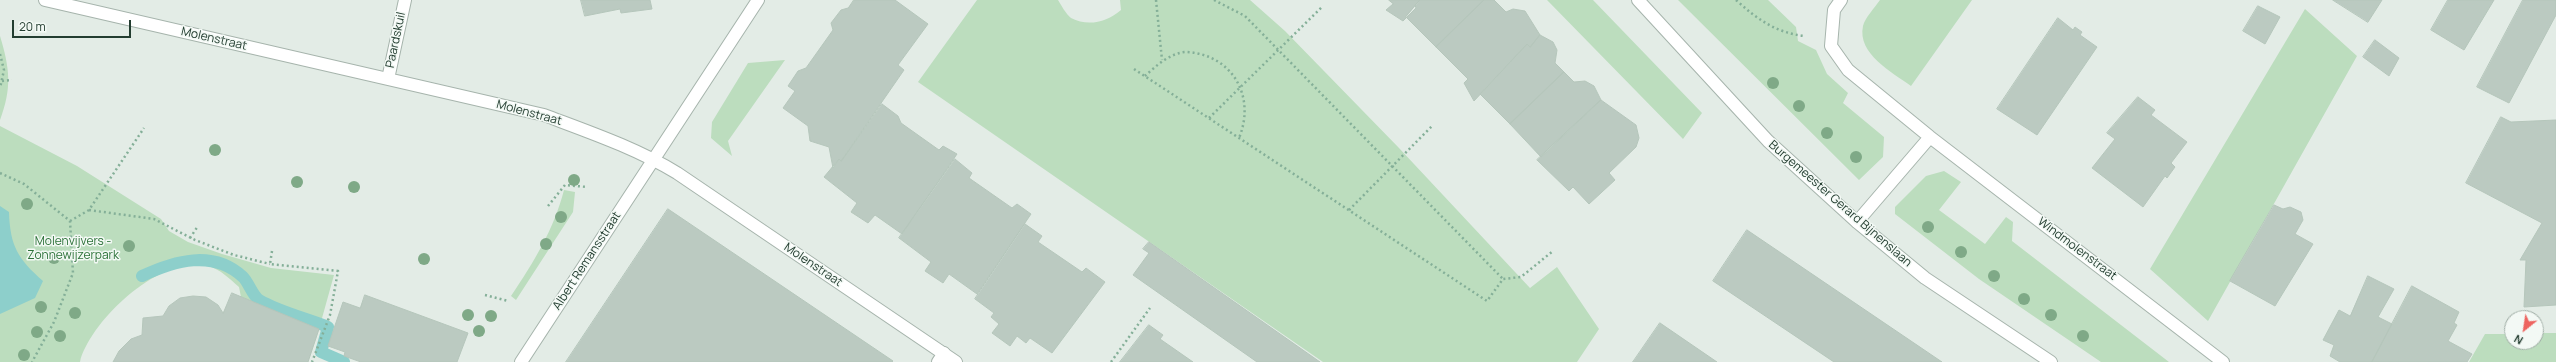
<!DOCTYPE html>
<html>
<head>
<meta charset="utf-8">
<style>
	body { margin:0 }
	#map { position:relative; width:2556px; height:362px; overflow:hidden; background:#e3ece6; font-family:Manrope,sans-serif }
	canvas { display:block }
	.north { position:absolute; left:2504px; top:310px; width:40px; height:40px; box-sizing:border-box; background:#f3f9f5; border:1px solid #a0aea6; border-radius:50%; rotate:210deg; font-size:11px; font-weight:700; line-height:16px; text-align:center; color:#233d30 }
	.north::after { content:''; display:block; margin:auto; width:14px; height:18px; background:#ed6460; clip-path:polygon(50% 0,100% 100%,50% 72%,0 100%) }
	.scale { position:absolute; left:12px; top:20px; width:119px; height:18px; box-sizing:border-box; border:2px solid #233d30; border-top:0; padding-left:5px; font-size:12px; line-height:14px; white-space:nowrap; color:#233d30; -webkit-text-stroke:3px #f3f9f5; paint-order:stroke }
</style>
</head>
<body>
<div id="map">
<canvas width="2556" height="362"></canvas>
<div class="north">N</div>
<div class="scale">20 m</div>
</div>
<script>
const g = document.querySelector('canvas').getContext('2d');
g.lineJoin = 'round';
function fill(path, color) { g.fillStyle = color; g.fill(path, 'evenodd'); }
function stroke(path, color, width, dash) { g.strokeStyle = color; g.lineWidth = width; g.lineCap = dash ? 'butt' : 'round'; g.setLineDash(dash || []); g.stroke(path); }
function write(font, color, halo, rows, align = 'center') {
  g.font = font + ' Manrope,sans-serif'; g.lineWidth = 3; g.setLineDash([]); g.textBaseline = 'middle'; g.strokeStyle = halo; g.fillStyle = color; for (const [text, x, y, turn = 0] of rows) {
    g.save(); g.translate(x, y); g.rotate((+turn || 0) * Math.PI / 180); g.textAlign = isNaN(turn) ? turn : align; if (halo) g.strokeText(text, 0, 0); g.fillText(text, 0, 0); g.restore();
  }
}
const green = new Path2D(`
	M977,0H1058C1061,5 1066,14 1071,18C1088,27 1107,22 1121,10L1120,0H1250L1285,31L1399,148L1530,288L1557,267L1599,329L1577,362H1323L918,82Z
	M1547,0H1593L1702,113L1683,139Z
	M1678,0H1768L1796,27L1798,41L1816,50L1827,74L1848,93L1843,103L1884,137L1883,157L1859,180Z
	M1880,0H1972L1911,86C1892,72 1857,54 1863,26C1865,18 1875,7 1880,0Z
	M2305,9L2357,56L2208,321L2150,269Z
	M0,36C10,69 12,88 0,120Z
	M785,60L728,141L732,156L711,138L712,122L748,63Z
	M0,126L77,166L161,219L169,231L188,242L222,254L271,268L334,275L319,329L241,297L239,287C230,279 220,269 208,266C162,253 90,321 80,362H0Z
	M1944,171L1961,182L1939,210L1985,244L2006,217L2013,222L2012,241L2169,362H2101L1979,279L1895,214V207L1926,176Z
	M564,190L575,192L573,212L516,300L511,296C534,262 554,229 564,190Z
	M2536,333H2556V362H2469L2485,334H2512V342H2536Z`);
const water = new Path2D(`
	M0,206L9,212C10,246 18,259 43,281L35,298L0,314Z`);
const stream = new Path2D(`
	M142,276C174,261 213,249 243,277C249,283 252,295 259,300C279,312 306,318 328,327L321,352L344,362`);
const building = new Path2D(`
	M581,0H650L652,9L621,13L620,9L585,16Z
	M854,0H895L928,24L898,65L904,70L841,161L839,159L833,168L829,147L810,141L808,126L783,108L795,91L788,86L798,71L806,68L833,30L831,23L841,10L848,8Z
	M1389,0H1420L1415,5L1416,8L1403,21L1386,10L1393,4Z
	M1420,0H1484L1436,47L1406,17Z
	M1484,0H1494L1506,12L1513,9L1525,11L1540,35L1530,47L1527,44L1474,101L1464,83L1468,79L1436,47Z
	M2333,0H2382L2368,22Z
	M2448,0H2494L2464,50L2431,30Z
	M2523,0H2556V15L2509,103L2477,87Z
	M2258,6L2280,17L2265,44L2243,31Z
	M2058,18L2073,30L2075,27L2082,32L2080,35L2097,47L2037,135L1997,109Z
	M1540,35L1553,42L1557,50L1555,63L1564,72L1510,124L1480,94L1527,44L1530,47Z
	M2375,40L2399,58L2389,76L2363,57Z
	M1564,72L1574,82L1585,81L1594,86L1601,100L1541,157L1510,124Z
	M2138,97L2155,110L2151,115L2187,142L2171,163L2175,167L2167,178L2165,176L2143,207L2092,168L2115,139L2107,133Z
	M1601,100L1636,125L1639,138L1636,147L1609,173L1615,180L1589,204L1573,187L1569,191L1537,160Z
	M882,104L898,116L901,123L939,150L943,146L957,154L902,234L875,215L868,223L851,212L857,203L824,177L839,159L841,161Z
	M2501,117L2511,122L2556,120V305L2524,307L2526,260H2520L2542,223L2466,183Z
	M955,159L972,173L969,178L1012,208L1017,204L1031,214L977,294L949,274L943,283L925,271L931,262L899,238Z
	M2274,205L2283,209L2290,207L2301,212L2303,220L2295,234L2313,244L2275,306L2230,281Z
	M668,209L893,361L892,362H566Z
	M1025,224L1042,236L1038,242L1082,272L1086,268L1105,282L1052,353L1030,338L1026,343L1017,336L1010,346L992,333L999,324L991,317L994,313L975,299Z
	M1747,230L1942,362H1834L1713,281Z
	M1149,242L1320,362H1257L1133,275L1149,253L1143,249Z
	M2368,276L2394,289L2378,317L2392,324L2372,362H2340L2330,356L2334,345L2323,340L2339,310L2350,316Z
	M2412,286L2459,312L2454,323L2457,325L2448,341L2472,354L2467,362H2372Z
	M232,293L319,329L308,362H113L119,351L131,339L142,335L143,318L163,316L169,306L180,298L193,296L206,297L218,305L223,313Z
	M365,295L468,333L457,362H361L344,356L345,352L328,346L343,302L360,308Z
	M1660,323L1717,362H1633Z
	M1149,325L1163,335L1160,339L1193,362H1120Z`);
const path = new Path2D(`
	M1156,0L1162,60
	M1214,0L1245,16L1503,279
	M1736,0C1757,19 1776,33 1805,36
	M0,54L4,70L0,88
	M1134,69L1487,301L1503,279L1521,277L1553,251
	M1145,76C1156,66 1171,52 1187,52C1233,55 1256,97 1239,138
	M2,81L12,80
	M1209,118L1322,7
	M0,173L24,184L70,221L73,273L54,322L32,362
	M548,206L565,185L587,187
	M89,210L154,219L195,240L234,255L270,264
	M1349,210L1433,125
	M70,221L89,210L144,128
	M190,238L198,226
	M272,251L270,264L338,271L330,315L312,362
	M485,295L508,301
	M1111,362L1150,308`);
const service = new Path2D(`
	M938,362L944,353`);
const minor = new Path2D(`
	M45,0L544,115C589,132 636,148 677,173L956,362
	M1841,0L1834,10L1831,46L1848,70L1930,137L2223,362
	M388,79L405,0
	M1857,222L1930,137`);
const tertiary = new Path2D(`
	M1638,0L1768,141L1857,222L1925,278L2051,362
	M521,362L758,0`);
const trees = [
	[1773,83],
	[1799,106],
	[1827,133],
	[215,150],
	[1856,157],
	[574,180],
	[297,182],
	[354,187],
	[27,204],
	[561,217],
	[1928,227],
	[546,244],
	[129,246],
	[1961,252],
	[54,258],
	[424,259],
	[1994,276],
	[2024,299],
	[41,307],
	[75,313],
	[468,315],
	[2051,315],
	[491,316],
	[479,331],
	[37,332],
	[60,336],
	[2083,336],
	[24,355]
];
const streetNames = [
	["Molenstraat",214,39,13],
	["Paardskuil",396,40,-78],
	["Molenstraat",529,113,15],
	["Burgemeester Gerard Bijnenslaan",1840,204,41],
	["Windmolenstraat",2077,249,37],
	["Albert Remansstraat",587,261,-57],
	["Molenstraat",813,265,34]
];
const parkNames = [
	["Molenvijvers -",73,242],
	["Zonnewijzerpark",73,256]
];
fill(green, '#bcddbe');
fill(water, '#8dcfcb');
stroke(stream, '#8dcfcb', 12);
fill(building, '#bbcac1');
stroke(building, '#b5c6bb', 1);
stroke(service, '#a6b4ac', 14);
stroke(minor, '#a6b4ac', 14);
stroke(tertiary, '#a6b4ac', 14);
stroke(path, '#84af98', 2.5, [2, 3]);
stroke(service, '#fff', 12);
stroke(minor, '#fff', 12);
stroke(tertiary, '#fff', 12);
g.fillStyle = '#7fa987';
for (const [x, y] of trees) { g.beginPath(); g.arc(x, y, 6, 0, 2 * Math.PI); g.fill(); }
write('12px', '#233d30', '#f3f9f5', streetNames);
write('12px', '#2e733a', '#f3f9f5', parkNames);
</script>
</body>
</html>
